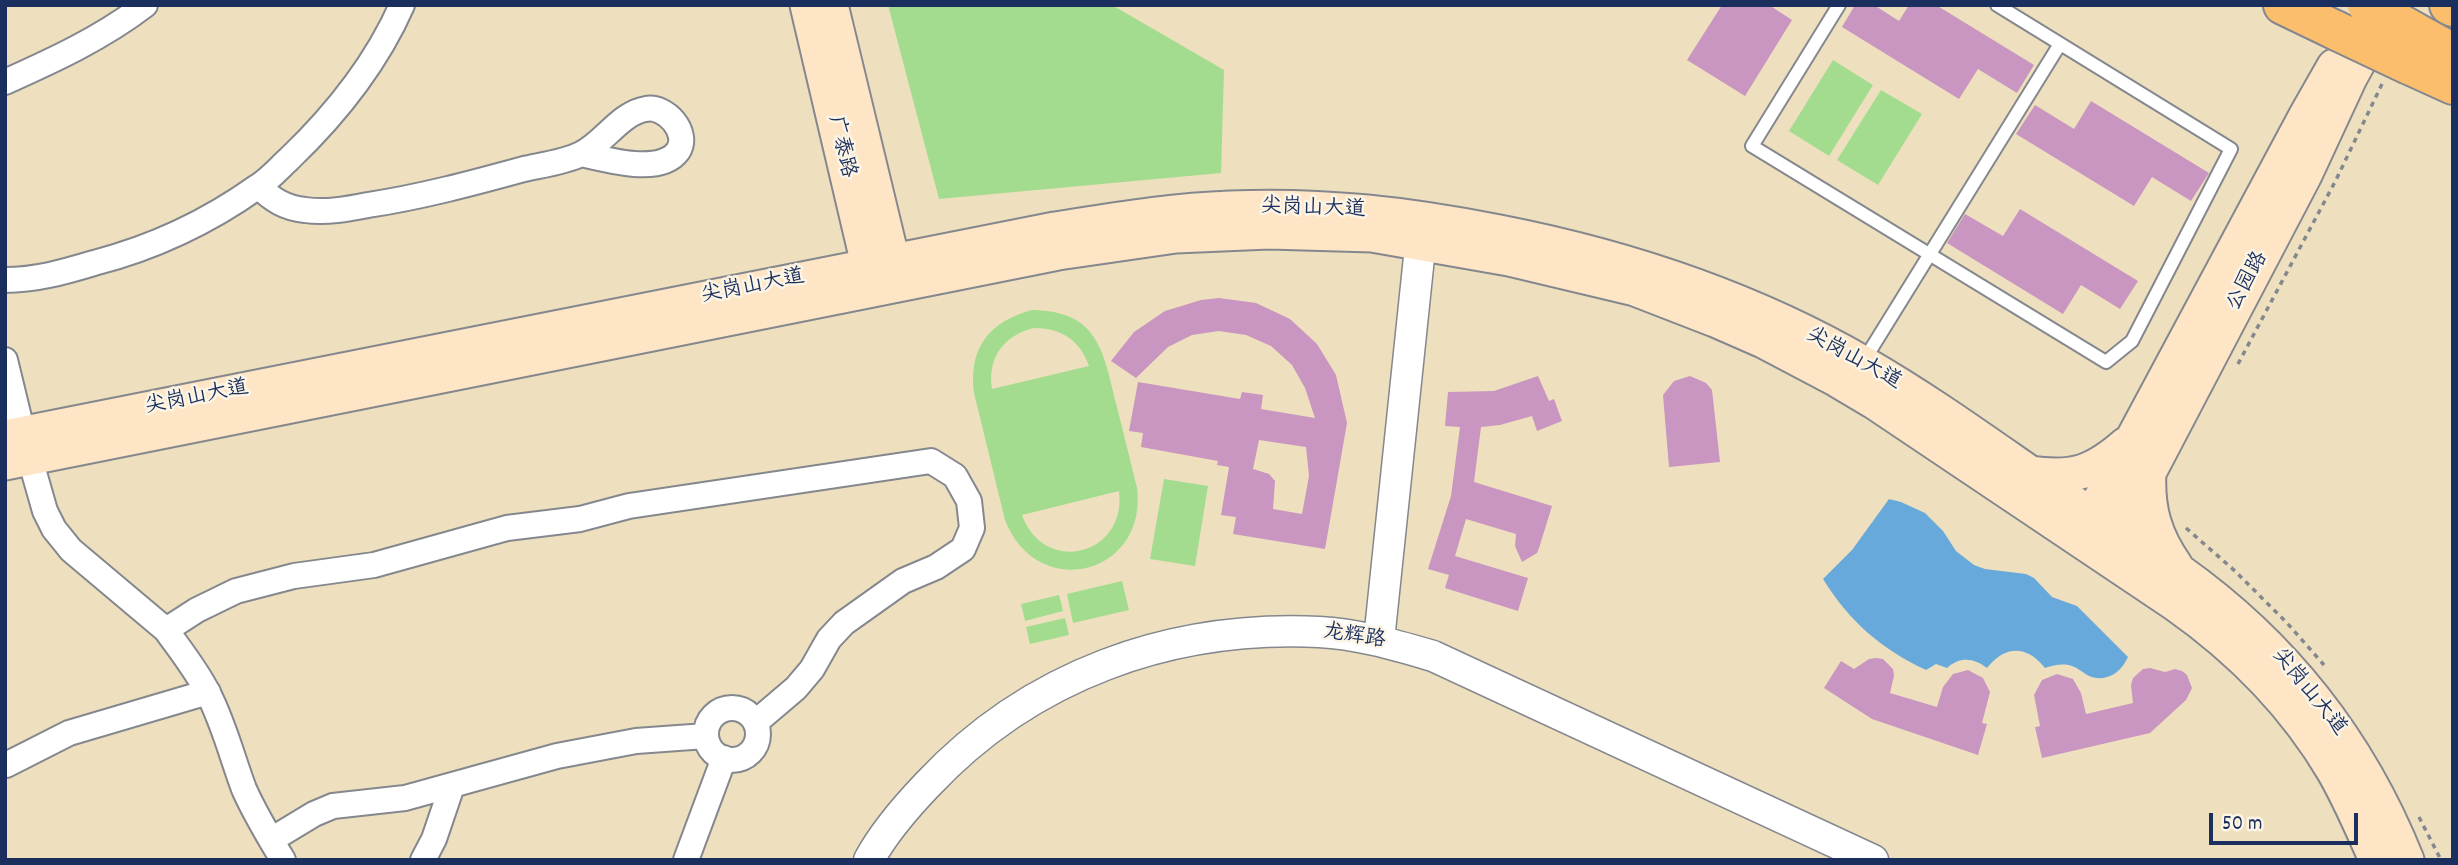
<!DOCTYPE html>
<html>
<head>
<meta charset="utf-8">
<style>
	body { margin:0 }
	#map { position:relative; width:2458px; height:865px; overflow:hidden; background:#eee0be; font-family:Dekko,sans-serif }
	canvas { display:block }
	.frame { position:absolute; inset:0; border:7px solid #1b2f5e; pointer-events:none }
	.scale { position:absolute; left:2209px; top:813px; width:149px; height:32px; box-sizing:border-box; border:4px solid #1b2f5e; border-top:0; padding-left:9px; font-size:21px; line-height:24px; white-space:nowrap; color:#1b2f5e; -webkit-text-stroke:5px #fcf5e5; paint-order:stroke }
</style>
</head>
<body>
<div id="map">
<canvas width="2458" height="865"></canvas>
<div class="frame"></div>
<div class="scale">50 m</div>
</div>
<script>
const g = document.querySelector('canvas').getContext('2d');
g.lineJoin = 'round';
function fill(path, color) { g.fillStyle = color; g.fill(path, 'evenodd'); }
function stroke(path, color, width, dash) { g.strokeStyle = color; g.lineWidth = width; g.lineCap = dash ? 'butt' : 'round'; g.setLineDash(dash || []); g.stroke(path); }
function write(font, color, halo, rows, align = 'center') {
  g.font = font + ' Dekko,"LXGW WenKai TC",sans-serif'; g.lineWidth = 5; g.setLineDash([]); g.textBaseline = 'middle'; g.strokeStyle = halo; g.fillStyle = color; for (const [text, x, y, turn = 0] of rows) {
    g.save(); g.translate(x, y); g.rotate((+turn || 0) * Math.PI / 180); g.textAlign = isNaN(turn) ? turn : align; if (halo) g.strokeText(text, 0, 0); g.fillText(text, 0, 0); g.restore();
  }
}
const green = new Path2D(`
	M888,5H1112L1224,70L1221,173L939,199Z
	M1833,60L1873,85L1829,156L1789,131Z
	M1881,90L1922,114L1878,185L1837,160Z
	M1032,310C1098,311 1103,350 1116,403C1123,431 1130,459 1137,488C1148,575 1037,603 1005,520L974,393C968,348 990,321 1032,310ZM1034,328C1061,328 1080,340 1089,366L992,389C987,358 1004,335 1034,328ZM1119,491C1127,556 1044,576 1022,515Z
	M1164,479L1208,486L1195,566L1150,559Z
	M1122,581L1129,610L1073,623L1067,594Z
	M1059,595L1063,611L1025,621L1021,604Z
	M1065,618L1069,635L1030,644L1026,627Z`);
const water = new Path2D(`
	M1889,499L1901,502L1925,513L1943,531L1956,551L1974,565L1985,569L2026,574L2034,578L2052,597L2077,606L2128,657C2121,673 2105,684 2087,675C2082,672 2078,668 2072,666C2063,663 2054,665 2045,668C2027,645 2005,645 1987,668C1974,658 1960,656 1947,668L1936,664L1926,670C1881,649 1849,621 1823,579L1852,550Z`);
const building = new Path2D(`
	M1722,5H1769L1792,20L1745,96L1687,60Z
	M1855,5H1874L1899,21L1909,5H1936L2034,65L2017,93L1978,69L1959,99L1842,27Z
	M2091,101L2209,173L2191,201L2152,177L2134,206L2016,134L2035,105L2074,129Z
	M2020,209L2138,281L2120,309L2081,285L2063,314L1947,243L1965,214L2003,236Z
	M1219,298L1256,303L1290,319L1317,344L1336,375L1347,423L1325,549L1233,534L1236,517L1221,515L1229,467L1217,465L1218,461L1141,447L1143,433L1129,431L1138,382L1240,399L1242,392L1263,395L1261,409L1315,418L1305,388L1292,365L1271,346L1246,335L1219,331L1192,335L1168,347L1136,378L1111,361L1134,332L1165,311L1201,300ZM1259,440L1306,447L1309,476L1302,514L1273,509L1275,481L1269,474L1253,469Z
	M1538,376L1549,401L1554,399L1562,421L1537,431L1532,416L1500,425L1481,427L1474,482L1552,506L1539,548L1537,553L1522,562L1515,546L1516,534L1466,519L1455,556L1528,578L1518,611L1445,588L1449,575L1428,569L1451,496L1460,427L1445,426L1448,392L1494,391Z
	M1690,376L1706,383L1712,390L1720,462L1669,467L1663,395L1674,381Z
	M1876,658L1883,659L1893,669L1894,676L1890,693L1937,707L1943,687L1953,674L1968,670L1983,678L1990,692L1982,723L1987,724L1978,755L1872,719L1824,688L1841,661L1854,669L1869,659Z
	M2150,668L2165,672L2175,669L2182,671L2187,675L2192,688L2186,700L2150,733L2042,758L2035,727L2040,726L2034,695L2042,680L2057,674L2073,679L2081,693L2086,714L2133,703L2131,685L2133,678L2143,669Z`);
const path = new Path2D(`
	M2238,364L2336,180L2382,84
	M2186,528L2235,571L2287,623L2324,665
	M2419,817L2441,860`);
const service = new Path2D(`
	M1839,5L1752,146L2106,362L2132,341L2231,149L1997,5
	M1863,362L2060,44`);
const minor = new Path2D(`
	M5,82C54,60 102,38 145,5
	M259,187C273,200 285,208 305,210C326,213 348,209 368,205C421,197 473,183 524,169C542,165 565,162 581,154C604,143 620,113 646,109C666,105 690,133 678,151C660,176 605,159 581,154
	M5,280C36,280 64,272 94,263C152,248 208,222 257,187C269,180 279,168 289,159C335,115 376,64 402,5
	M5,360L23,434L45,511L54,529L71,550L166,630C181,651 197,671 208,693C224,724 232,757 244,789C255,814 269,837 283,860
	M166,630L197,610L236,591L294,576L374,565L507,528L580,519L629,506L931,461L955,476L969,501L972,528L963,549L936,567L903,581L844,623L829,639L812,669L796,688L756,722
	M706 734a26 26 0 1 1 52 0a26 26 0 1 1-52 0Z
	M6,765L69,733L208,692
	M271,840L314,814L333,806L405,798L557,756L636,741L706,736
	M423,860L434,839L452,786
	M686,860L724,758`);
const tertiary = new Path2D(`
	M1379,640L1423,219
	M869,860C884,832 906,807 927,785C1030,675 1170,625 1319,632C1358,634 1395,645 1433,656L1873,860`);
const secondary = new Path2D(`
	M807,5L873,286
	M831,5L898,282
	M5,437L1055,229C1113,220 1171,210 1230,208C1322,204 1408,214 1499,232C1627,257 1751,298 1865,364C1936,405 2003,455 2071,501C2106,525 2144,546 2178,570C2284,645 2359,740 2407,860
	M5,463L1058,253L1176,236L1269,232L1372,235L1509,259L1635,289L1715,320L1763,341L1837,380L1874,402L2175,604C2239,649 2294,704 2334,772C2350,800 2363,830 2376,860
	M2149,472C2147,509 2155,536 2176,566
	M2030,473C2073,479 2093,473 2126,444
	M2082,533L2305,117L2334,66
	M2108,551L2305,175L2350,78L2380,23`);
const motorway = new Path2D(`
	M2283,5L2335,30
	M2449,5L2453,7
	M2426,38L2453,53
	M2409,65L2453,85`);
const motorwayBridge = new Path2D(`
	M2367,5L2426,38
	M2335,30L2409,65`);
const streetNames = [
	["广泰路",840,147,77],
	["尖岗山大道",1313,210,2],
	["公园路",2249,282,-62],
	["尖岗山大道",753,288,-11],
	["尖岗山大道",1853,360,29],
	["尖岗山大道",197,399,-11],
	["龙辉路",1354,638,9],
	["尖岗山大道",2308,693,51]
];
fill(green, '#a3dc8f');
fill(water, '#68a9dc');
fill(building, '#c995c1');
stroke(service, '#84888e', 16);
stroke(minor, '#84888e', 28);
stroke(tertiary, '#84888e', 33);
stroke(secondary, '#84888e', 37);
stroke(motorway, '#84888e', 42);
stroke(path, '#84888e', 3.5, [5, 5]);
stroke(service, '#fff', 12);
stroke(minor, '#fff', 24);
stroke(tertiary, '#fff', 30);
stroke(secondary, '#fde5c5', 33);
stroke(motorway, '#fabe6d', 38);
stroke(motorwayBridge, '#84888e', 42, []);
stroke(motorwayBridge, '#fabe6d', 38);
write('21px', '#1b2f5e', '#fcf5e5', streetNames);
</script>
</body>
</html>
